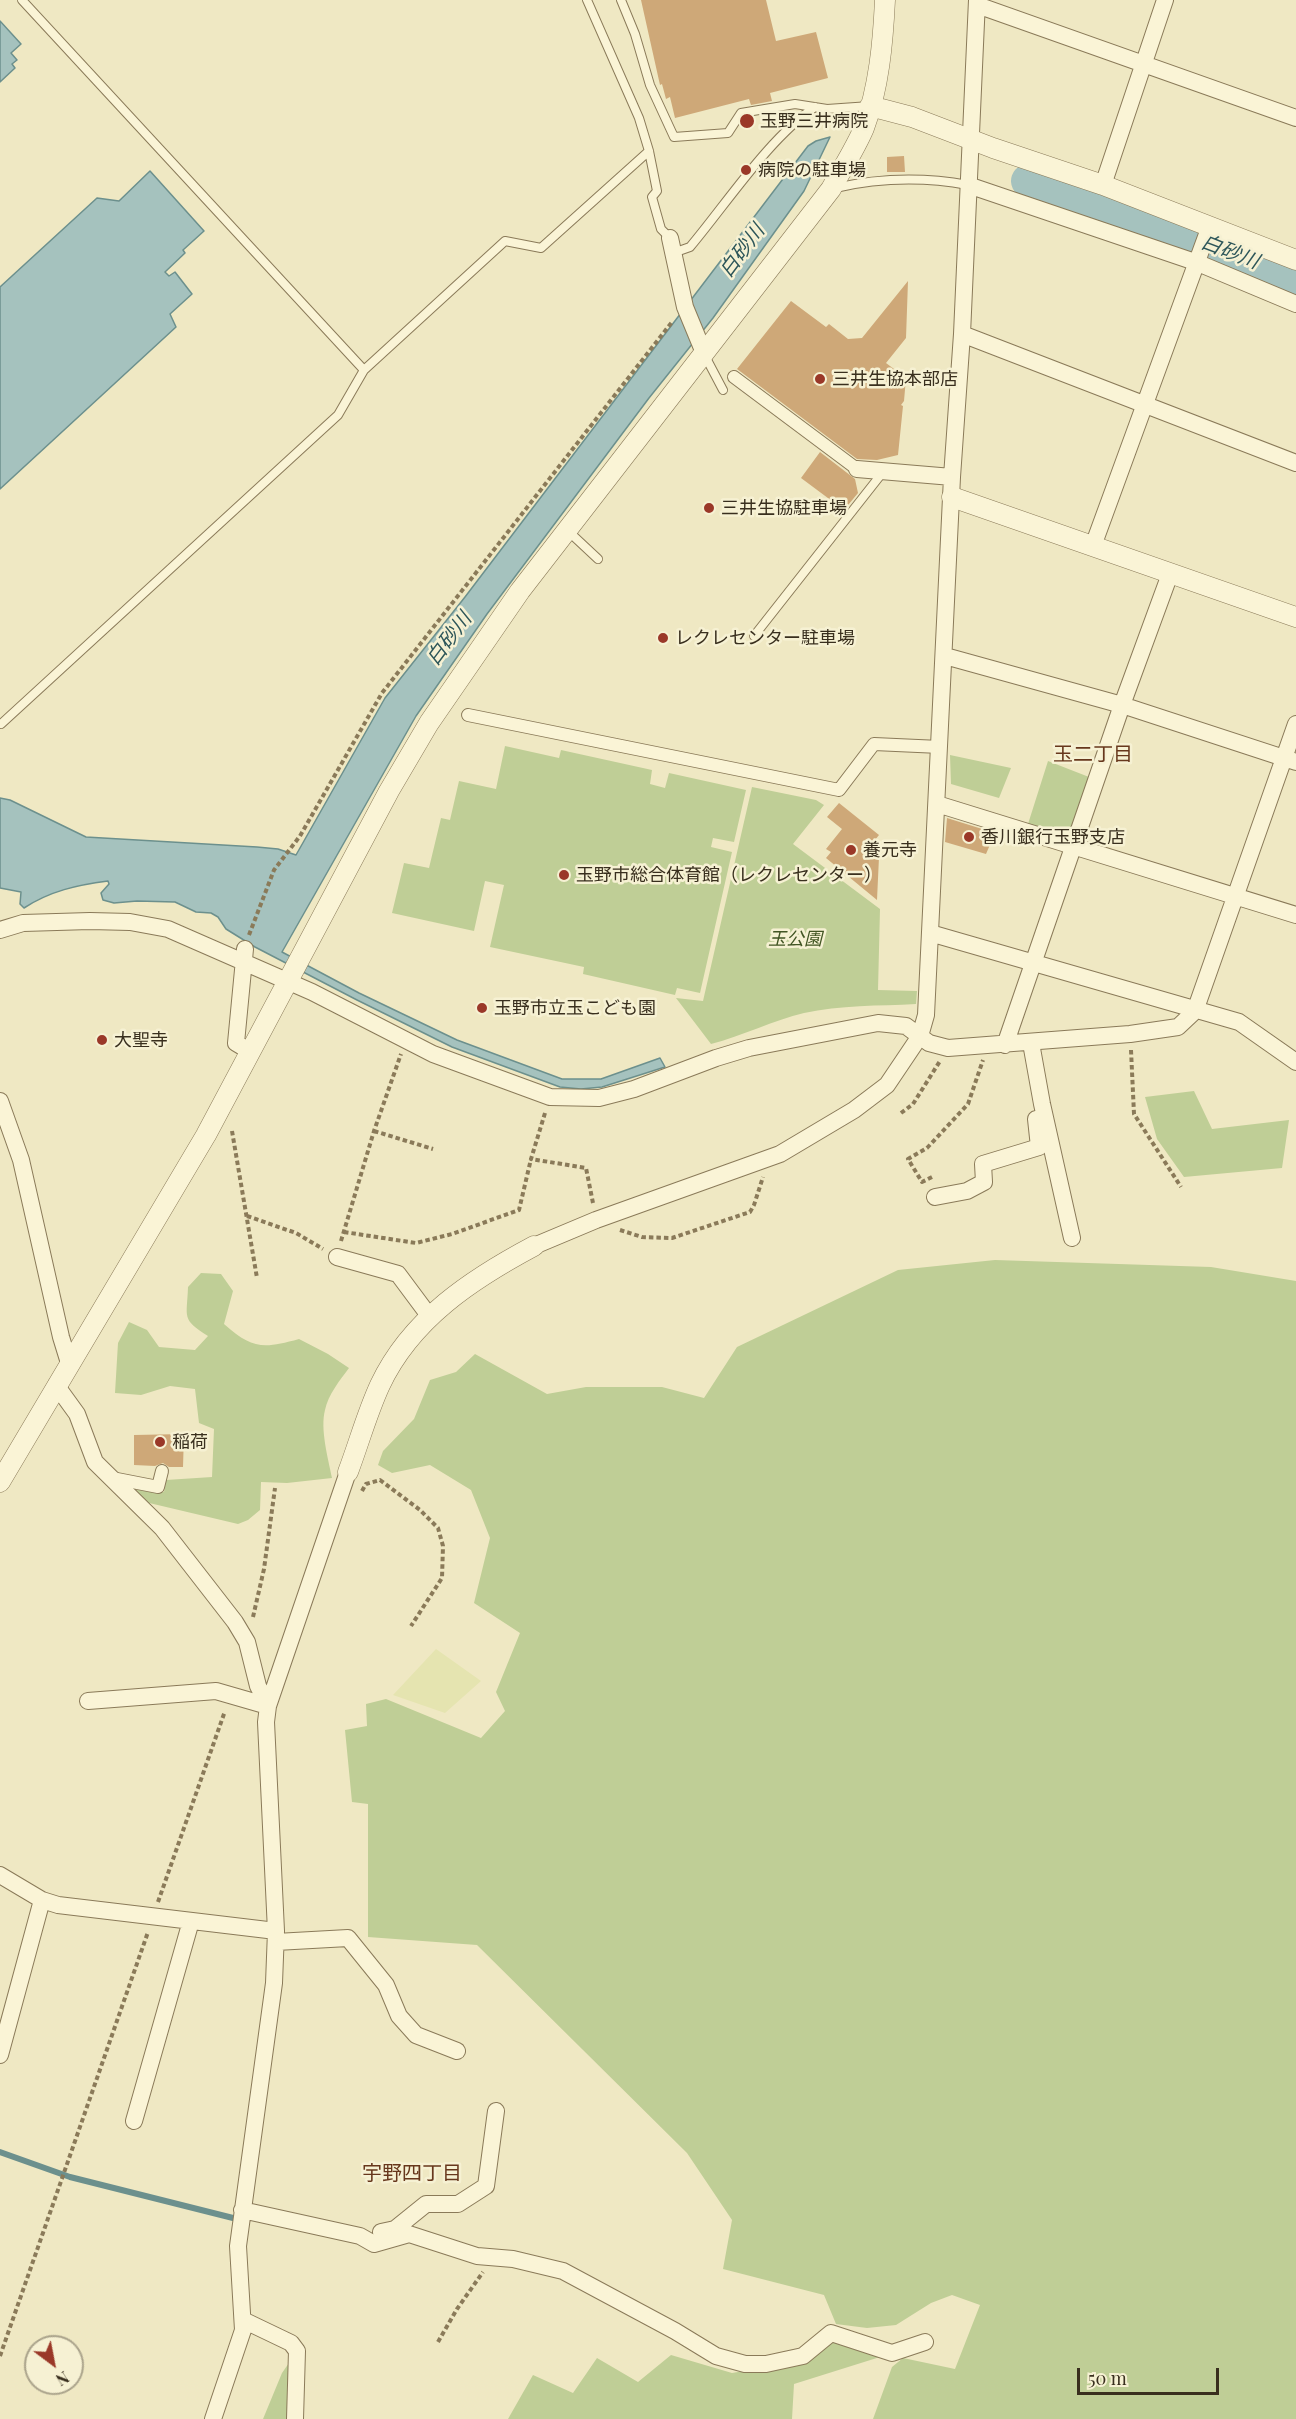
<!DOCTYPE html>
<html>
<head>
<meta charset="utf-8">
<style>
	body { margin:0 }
	#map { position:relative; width:1296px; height:2419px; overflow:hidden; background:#efe8c3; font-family:"Playfair Display",serif }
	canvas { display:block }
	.north { position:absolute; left:24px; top:2335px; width:60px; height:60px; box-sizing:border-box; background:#f6f1d3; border:2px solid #aaa38b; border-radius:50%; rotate:148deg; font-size:16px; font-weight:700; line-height:24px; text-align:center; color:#392f1e }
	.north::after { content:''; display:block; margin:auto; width:21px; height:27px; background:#9a3828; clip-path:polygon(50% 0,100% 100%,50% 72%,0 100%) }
	.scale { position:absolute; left:1077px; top:2368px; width:142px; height:27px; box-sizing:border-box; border:3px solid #392f1e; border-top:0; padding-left:8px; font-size:18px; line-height:21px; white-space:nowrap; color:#392f1e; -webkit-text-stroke:4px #f6f1d3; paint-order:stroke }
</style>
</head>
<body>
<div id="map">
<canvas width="1296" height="2419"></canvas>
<div class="north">N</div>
<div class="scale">50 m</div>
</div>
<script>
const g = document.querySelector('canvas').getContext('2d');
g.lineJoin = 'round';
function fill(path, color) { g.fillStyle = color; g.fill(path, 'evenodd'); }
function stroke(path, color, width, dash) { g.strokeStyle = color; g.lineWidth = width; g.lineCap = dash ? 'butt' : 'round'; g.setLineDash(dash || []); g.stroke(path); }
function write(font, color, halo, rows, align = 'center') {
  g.font = font + ' "Playfair Display","Noto Sans JP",serif'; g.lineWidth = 5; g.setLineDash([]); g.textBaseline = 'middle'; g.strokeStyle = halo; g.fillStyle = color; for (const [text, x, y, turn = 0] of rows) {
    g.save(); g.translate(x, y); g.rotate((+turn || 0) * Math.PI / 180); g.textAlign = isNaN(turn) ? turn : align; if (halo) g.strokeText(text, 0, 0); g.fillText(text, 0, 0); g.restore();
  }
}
const farmland = new Path2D(`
	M436,1649L481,1681L445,1713L393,1695Z`);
const green = new Path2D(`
	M505,746L559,758L561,750L652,770L650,784L665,788L669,773L746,790L734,842L713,838L711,847L732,852L700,993L677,988L675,995L583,974L584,967L490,947L504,885L485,881L474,931L392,913L404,863L429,868L441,818L450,820L459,781L496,789Z
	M950,755L1011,768L999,798L951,784Z
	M1048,761L1089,777L1068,838L1028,824Z
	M752,787L816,800L824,805L793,844L880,909L878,990L917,991L916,1004C879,1006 840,1005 804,1013C774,1020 742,1036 711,1044L676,998L703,1001Z
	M1194,1091L1212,1129L1289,1120L1282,1168L1184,1177L1157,1139L1145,1097Z
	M995,1260L1211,1267L1296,1281V2419H873L892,2367L903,2358L955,2369L980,2305L952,2295L931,2303L896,2325L867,2328L836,2324L824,2295L723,2269L732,2220L687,2153L477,1945L368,1937V1804L352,1802L345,1730L367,1726L366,1704L386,1699L481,1738L505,1711L496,1692L520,1633L474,1603L490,1538L471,1490L430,1465L392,1473L378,1465L383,1451L414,1419L430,1380L456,1372L475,1354L547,1394L586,1387H662L704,1398L737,1347L898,1270Z
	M201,1273L221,1274L233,1291L224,1324C252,1349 263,1349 299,1339L328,1354L349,1368C340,1380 328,1395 325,1410C320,1429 328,1458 332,1478L287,1483L261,1482L260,1510L248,1520L238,1524L145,1502L132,1488L164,1492L166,1480L212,1477L214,1429L199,1423L195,1389L170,1386L141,1395L115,1393L118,1343L129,1322L147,1330L159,1347L195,1350L208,1336C181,1319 187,1318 188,1287Z
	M833,2339L880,2357L794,2384L792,2419H508L533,2375L573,2393L597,2358L638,2382L671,2355L732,2373L804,2361Z
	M291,2360L287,2419H263L282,2373Z`);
const water = new Path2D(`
	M0,21L21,44L11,53L17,60L12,64L15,68L0,82Z
	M830,137L804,191L713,318L649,398L487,614L416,716L282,952L359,993L457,1040L562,1079H601L660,1058L665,1067L602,1087L581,1089L560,1087L452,1047L357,1000L255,947L226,929L218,917L211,913L196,912L175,902L137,901L114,903L103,900L101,893L109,884L108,881C77,885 50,891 24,908L20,904L21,892L0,888V798L10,800L86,837L257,847L278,849L296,855L385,698L465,597L808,146L816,141Z
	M150,171L204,231L183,250L185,253L165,272L169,276L175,272L192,294L170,314L176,327L0,489V287L97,198L119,201Z`);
const stream = new Path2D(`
	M0,2152L70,2177L233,2218`);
const river = new Path2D(`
	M1028,181L1212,244L1296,278`);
const building = new Path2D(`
	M641,0H766L776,41L816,32L828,78L770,93L772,101L751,105L749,99L675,118L670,97L666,99L662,84L660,85Z
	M904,156L905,172H887V157Z
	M908,281L906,338L886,363L906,378L904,401L901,405L903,406L898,455L877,460L857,459L737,369L791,301L826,327L829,324L848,339L862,338Z
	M820,452L855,479L858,493L844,510L801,478Z
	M839,803L879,835L875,840L879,843L872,851L879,857L877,900L826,858L831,852L826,849L842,829L827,817Z
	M947,818L995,833L986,854L945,842Z
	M184,1434L183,1467H169L163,1463L155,1466L134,1465V1435Z`);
const path = new Path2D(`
	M249,935L274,870L300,836L382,693L672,322
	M1131,1050L1134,1114L1181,1187
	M545,1113L531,1159L586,1168L593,1203
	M901,1113L913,1104L940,1061
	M232,1131L257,1278
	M374,1131L433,1149
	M932,1177L922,1182L908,1159L927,1148L968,1104L983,1060
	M247,1216L296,1233L323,1249
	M620,1230L642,1237L672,1238L750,1212L754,1205L763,1177
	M344,1232L416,1243L452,1234L519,1210L531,1159
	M341,1241L374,1131L401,1054
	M362,1491L366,1484L380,1480L420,1510L438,1528L443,1546L442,1578L411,1626
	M253,1617L264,1569L275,1488
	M158,1902L225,1711
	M438,2342L457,2309L483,2272
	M0,2356L148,1932`);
const service = new Path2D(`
	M22,0L364,370
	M587,0L639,118L649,151L657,191L652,197L661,229L670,238
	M621,0L635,34L650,85L674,137L728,133L741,113L795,104L827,109L870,106
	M835,188C879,178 924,177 968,185
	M673,253L690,247C727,203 769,138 815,107
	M704,354L723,390
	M567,530L598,559
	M754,636L883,472
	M1,724L338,415L364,370L505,241L541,248L649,151`);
const pedestrian = new Path2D(`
	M734,377L857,469
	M468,715L839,790L874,744L940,747
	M112,1478L158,1487L162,1471`);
const minor = new Path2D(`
	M977,5L1296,118
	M968,185L1198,263L1296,304
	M1103,185L1165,0
	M670,238L685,307L704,353
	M962,334L1296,463
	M857,469L952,477
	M1093,546L1210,226
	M945,656L1122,705L1296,762
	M937,804L1296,915
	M0,930L23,923L90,921L130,922L168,929L312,992L433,1054L550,1097L599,1098L634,1089L716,1058L749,1048L878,1023L906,1026L929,1043L948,1048L1130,1034L1178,1027L1195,1011L1296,724
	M930,933L1239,1022L1296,1062
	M245,949L236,1043L251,1052
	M1031,1043L1042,1104L1072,1238
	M1005,1045L1122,705L1170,574
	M0,1101L21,1160L61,1337L69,1363
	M935,1197L967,1191L984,1182L983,1164L1039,1147L1036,1119
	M534,1246L596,1220L780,1154L854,1110L887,1085L920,1036L926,1015L952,477L962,334L977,0
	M337,1257L398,1274L430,1317
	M56,1385L77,1414L95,1462L162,1528L235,1622L247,1642L258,1686L268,1706
	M88,1701L216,1691L268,1706
	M0,1875L42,1900L58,1905L276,1931
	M276,1942L348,1938L386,1985L399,2016L416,2035L457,2051
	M0,2055L42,1900
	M134,2121L191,1921
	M242,2210L360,2236L374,2244L409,2234L477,2256L513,2259L563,2271L675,2331L716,2356L745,2364H766L803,2356L831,2333L892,2353L925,2342
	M381,2232L395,2229L426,2204H458L486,2186L496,2111
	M243,2320L291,2343L297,2351L295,2419
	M213,2419L243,2330L238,2246L274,1983L276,1931L266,1722L268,1706L348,1472`);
const tertiary = new Path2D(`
	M870,106L912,117L993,148L1103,185L1296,260
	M952,497L1296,617
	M348,1472C359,1443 367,1413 380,1385C411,1319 472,1279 534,1246
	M0,1482L206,1135L389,791L429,723L520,591L831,189C842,169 855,149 864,128C879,88 883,42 885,0`);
const markers = [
	[747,121,8,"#9a3828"],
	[746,170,6,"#9a3828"],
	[820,379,6,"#9a3828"],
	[709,508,6,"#9a3828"],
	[663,638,6,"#9a3828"],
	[969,837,6,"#9a3828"],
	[851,850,6,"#9a3828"],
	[564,875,6,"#9a3828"],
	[482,1008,6,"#9a3828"],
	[102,1040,6,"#9a3828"],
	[160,1442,6,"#9a3828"]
];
const poiNames = [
	["玉野三井病院",760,121],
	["病院の駐車場",758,170],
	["三井生協本部店",832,379],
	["三井生協駐車場",721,508],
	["レクレセンター駐車場",675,638],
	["香川銀行玉野支店",981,837],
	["養元寺",863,850],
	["玉野市総合体育館（レクレセンター）",576,875],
	["玉野市立玉こども園",494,1008],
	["大聖寺",114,1040],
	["稲荷",172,1442]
];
const parkNames = [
	["玉公園",795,939]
];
const waterNames = [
	["白砂川",742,251,-53],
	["白砂川",1230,252,21],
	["白砂川",449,639,-53]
];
const neighbourhoodNames = [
	["玉二丁目",1093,755],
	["宇野四丁目",412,2174]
];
fill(farmland, '#e5e4b0');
fill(green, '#bfce96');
fill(water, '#a5c2be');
stroke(water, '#6c908d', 1.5);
stroke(stream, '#6c908d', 6);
stroke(river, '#a5c2be', 34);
fill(building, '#cea878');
stroke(service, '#8a7a59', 10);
stroke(pedestrian, '#8a7a59', 14);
stroke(minor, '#8a7a59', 18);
stroke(tertiary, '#8a7a59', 21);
stroke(path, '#8a7a59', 4, [4.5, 3]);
stroke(service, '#faf4d6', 8);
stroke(pedestrian, '#faf4d6', 12);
stroke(minor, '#faf4d6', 16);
stroke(tertiary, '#faf4d6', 20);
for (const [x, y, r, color] of markers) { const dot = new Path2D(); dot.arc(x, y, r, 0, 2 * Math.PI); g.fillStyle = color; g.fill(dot); stroke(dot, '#f6f1d3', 2); }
write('18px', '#392f1e', '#f6f1d3', poiNames, 'left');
write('italic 18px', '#425624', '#f6f1d3', parkNames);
write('italic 20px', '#2d5659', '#f6f1d3', waterNames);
write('20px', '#67371c', '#f6f1d3', neighbourhoodNames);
</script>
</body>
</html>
